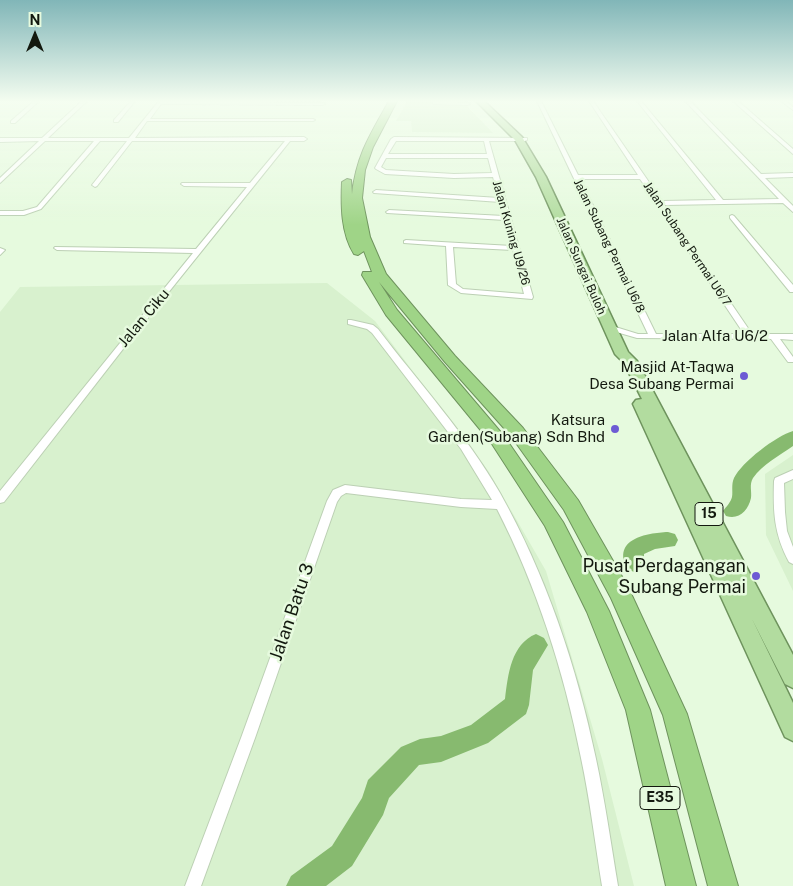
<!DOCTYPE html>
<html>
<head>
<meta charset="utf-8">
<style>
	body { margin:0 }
	#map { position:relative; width:793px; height:886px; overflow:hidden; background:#e6fade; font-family:"Public Sans",sans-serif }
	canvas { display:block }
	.north { position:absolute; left:10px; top:10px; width:50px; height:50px; -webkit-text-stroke:4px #e6fade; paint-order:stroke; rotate:0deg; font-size:14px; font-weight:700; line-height:20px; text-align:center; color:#13190f }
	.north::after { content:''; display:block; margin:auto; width:18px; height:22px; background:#13190f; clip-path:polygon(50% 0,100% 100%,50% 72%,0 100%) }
</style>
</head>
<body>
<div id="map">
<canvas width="793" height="886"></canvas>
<div class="north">N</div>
</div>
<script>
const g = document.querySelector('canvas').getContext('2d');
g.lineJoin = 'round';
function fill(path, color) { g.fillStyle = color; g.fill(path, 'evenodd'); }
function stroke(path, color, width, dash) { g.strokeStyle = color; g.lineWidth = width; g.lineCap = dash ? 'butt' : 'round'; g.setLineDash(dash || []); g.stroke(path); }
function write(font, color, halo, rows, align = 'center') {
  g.font = font + ' "Public Sans",sans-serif'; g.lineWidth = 5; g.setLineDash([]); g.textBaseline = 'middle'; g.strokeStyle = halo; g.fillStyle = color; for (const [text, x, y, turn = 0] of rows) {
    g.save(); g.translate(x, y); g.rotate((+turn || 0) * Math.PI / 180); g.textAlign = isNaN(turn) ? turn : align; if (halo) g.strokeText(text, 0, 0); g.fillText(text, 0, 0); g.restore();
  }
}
const built = new Path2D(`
	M407,101H462L493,133L412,132L411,121H396Z
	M327,283L375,321L489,472L546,571L602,759L634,886H0V312L20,287Z
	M793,455V591L766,535L765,474Z`);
const river = new Path2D(`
	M793,431V446C780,455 762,465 753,478C749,485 752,491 751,498C748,511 739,520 726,516L723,511C726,507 731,502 732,497C733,491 731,485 734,478C742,462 776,436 793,431Z
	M668,532L675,534L678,540L675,546L655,549L644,554V563L641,569L634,572L627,569C612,539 646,533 668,532Z
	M536,634L544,638L548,645L533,670L529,705L526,714L488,743L441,762L419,765L389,798L383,815L352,866L326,886H286L291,876L332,846L362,798L368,780L401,747L420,739L441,736L471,725L505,699C508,675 511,644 536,634Z`);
const minor = new Path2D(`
	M34,101H39L15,123H11V121Z
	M82,101H87L48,138H129L159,101L323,103L325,104L323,105L161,104L150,119H313L315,120L313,121H147L135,138L304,137L307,139L304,141H290L123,349L4,502L0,503V491L193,253L57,250L54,248L55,247L196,249L247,187L184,186L181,184L182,183H250L285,141H132L97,186L95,187L92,185L127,141H100L41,209L24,215H0V211H23L37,207L94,141H45L0,183V178L39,141L0,142V138H42Z
	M131,101H135L118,122H114V120Z
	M431,101L468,103L470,104L468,105L434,104Z
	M537,101H541L578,175H638L589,101H593L662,201L716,200L637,101H641L723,200L779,199L685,101H690L761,174L793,173V177L765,178L793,206V212L783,203L664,205L752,334H793V340L780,339L793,357V362H788L771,339L637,338L606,329L605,327L609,325L638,334H648ZM580,179H640L656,202L655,203L658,205L744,334H656Z
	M733,101H738L793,149V154Z
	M781,101H786L793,107V110Z
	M394,137L527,138V140L525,141H489L533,297L532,299L461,293L448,285L446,246L404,243V241L406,240L512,246L505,220L387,213L386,212L389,210L504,216L500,202L374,193L373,192L376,190L499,198L493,177L454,178L385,174L376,169L375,168L391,139ZM396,141H484L487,154H388ZM386,158H488L492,173L454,174L386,170L381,167ZM453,247L513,250L524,294L463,289L456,284Z
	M732,215L734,216L793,285V292H790L730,218V216Z
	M0,248L5,250L0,255Z
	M348,320H351L373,325L378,329C419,383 466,434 500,493C546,575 577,667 596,759C605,801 611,844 618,886H602C595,843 590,800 581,758C564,672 537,587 497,509L461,507L346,493L341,496L337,502L255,738L201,886H185L241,738L327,501L333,490L345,485L461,499L492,500L461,449L372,333L367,329L348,324Z
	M793,470V479L784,483L785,512L787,531L793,547V564L789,562C774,534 773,512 774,481L775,478Z`);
const trunk = new Path2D(`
	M476,101H484L522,137L546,177L628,352L637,361L793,655V688L785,684L752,619L793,703V741L785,737L633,404L636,400L642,399L624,363L615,354L536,177L515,140Z`);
const motorway = new Path2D(`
	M389,101H397L373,147L365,170L362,198L370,237L386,274L455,356L523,428L578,500L628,587L687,714L738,886H708L663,715L611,598L564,510L511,436L445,362L379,282L397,310L504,436L563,522L609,611L650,710L696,886H666L626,710L587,612L545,526L492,444L386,315L362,275L363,272H372L364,251L358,255L354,254C341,233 341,206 342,182L347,179L351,180L352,194C357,154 370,135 389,101Z`);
const markers = [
	[744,376,5,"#6d5ad4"],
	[615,429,5,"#6d5ad4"],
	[756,576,5,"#6d5ad4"]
];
const farStreetnames = [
	["Jalan Kuning U9/26",511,233,74],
	["Jalan Subang Permai U6/7",687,244,56],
	["Jalan Subang Permai U6/8",609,246,64],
	["Jalan Sungai Buloh",581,266,66]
];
const shields = [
	[709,514,28],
	[660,798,40]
];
const shieldNames = [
	["15",709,514],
	["E35",660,798]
];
const streetNames = [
	["Jalan Ciku",144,318,-50],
	["Jalan Alfa U6/2",715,336]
];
const poiNames = [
	["Masjid At-Taqwa",734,367],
	["Desa Subang Permai",734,384],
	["Katsura",605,420],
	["Garden(Subang) Sdn Bhd",605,437]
];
const nearPoinames = [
	["Pusat Perdagangan",746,566],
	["Subang Permai",746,587]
];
const nearStreetnames = [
	["Jalan Batu 3",292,612,-71]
];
fill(built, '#d8f1ce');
fill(river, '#87ba6f');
stroke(minor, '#bcd0b4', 2);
stroke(trunk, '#6e935d', 3);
stroke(motorway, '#6e935d', 2);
fill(minor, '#fff');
fill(trunk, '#b2dc9f');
fill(motorway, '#9fd487');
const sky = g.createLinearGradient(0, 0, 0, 225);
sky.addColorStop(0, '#81b6b8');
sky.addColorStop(0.45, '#f4fdf0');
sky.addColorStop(1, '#f4fdf000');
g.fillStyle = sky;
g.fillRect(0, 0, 793, 225);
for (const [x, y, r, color] of markers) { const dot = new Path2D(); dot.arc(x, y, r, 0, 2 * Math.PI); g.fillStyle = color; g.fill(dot); stroke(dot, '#e6fade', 2); }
write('12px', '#13190f', '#e6fade', farStreetnames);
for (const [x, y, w] of shields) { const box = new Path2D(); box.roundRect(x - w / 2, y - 11.5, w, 23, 4); g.fillStyle = '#e6fade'; g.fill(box); stroke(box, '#13190f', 1); }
write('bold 14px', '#13190f', null, shieldNames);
write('15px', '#13190f', '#e6fade', streetNames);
write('15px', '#13190f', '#e6fade', poiNames, 'right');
write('18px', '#13190f', '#e6fade', nearPoinames, 'right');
write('18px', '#13190f', '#e6fade', nearStreetnames);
</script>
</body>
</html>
